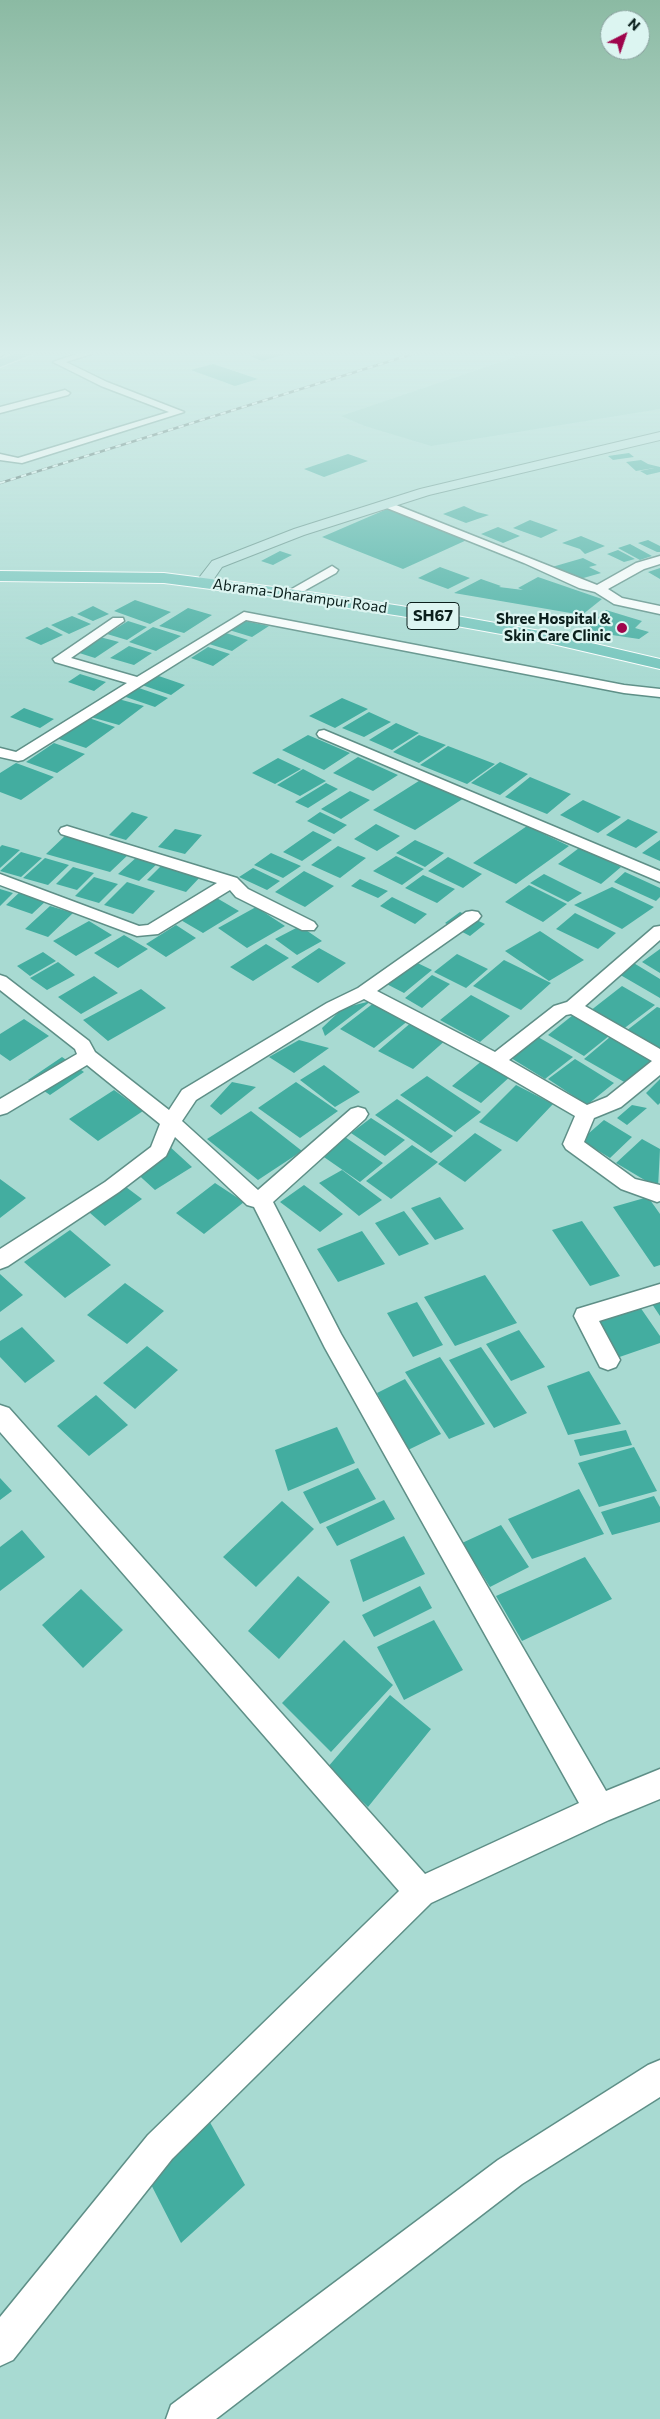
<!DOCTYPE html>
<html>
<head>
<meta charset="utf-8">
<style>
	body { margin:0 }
	#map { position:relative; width:660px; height:2419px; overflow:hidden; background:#a8dad2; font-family:Commissioner,sans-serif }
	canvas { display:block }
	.north { position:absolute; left:600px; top:10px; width:50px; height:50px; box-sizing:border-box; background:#dcf5f1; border:1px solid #889f9c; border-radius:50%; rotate:41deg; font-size:14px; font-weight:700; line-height:20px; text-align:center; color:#0b1f1c }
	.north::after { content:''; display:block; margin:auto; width:18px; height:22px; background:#9f054c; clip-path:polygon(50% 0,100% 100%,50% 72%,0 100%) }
</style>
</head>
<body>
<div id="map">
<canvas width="660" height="2419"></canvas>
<div class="north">N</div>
</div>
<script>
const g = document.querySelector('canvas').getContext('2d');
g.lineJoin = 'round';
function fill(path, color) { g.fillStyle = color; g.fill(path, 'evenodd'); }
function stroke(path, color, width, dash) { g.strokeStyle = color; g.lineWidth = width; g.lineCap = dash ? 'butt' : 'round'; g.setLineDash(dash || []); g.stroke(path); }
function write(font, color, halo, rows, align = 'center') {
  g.font = font + ' Commissioner,sans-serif'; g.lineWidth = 4.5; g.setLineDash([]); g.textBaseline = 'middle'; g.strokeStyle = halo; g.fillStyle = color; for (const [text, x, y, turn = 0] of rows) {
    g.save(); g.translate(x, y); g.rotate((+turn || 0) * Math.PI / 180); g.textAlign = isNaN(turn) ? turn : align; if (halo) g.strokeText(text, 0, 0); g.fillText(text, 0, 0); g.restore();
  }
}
const built = new Path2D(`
	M527,353H660V409L431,446L365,426L341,416Z`);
const building = new Path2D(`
	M262,353H286V354L262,361L250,356Z
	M213,364L258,379L235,386L191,370Z
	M629,453L634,457L613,460L608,456Z
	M348,454L368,461L324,477L304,469Z
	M641,460L648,464L660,467V472L647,475L640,471L654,468L636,471L626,462Z
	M464,506L477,512L489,515L466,523L443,514Z
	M387,509L469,539L403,569L322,537Z
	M530,520L558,530L541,538L513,528Z
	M498,527L520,536L503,543L481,534Z
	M581,536L605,546L585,554L580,549L562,543Z
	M648,540L660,546V552H657L638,543Z
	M630,544L652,556L640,560L618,548Z
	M618,550L635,559L624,562L607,554Z
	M280,551L292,555L273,565L261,561Z
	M583,558L597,565L589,567L601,573L580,579L552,567Z
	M440,567L470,578L448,589L418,578Z
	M660,568V579L648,572Z
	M538,577L602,599L582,615L454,593L481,579L501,586L499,587L523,590L518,588Z
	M135,600L171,612L150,624L114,611Z
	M93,606L109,614L93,621L77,614Z
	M188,608L212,615L184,633L159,626Z
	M606,610L642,621L635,628L649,632L639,639L585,631Z
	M72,616L91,624L69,634L51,625Z
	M128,621L147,627L127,640L107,634Z
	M245,621L269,626L252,637L229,630Z
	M47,627L63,635L41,645L25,638Z
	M153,627L181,636L156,651L129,642Z
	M226,633L248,640L232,651L209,644Z
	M96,636L119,642L95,658L73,651Z
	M129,646L152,653L134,665L110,658Z
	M208,647L230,654L213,666L191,658Z
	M80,674L106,682L94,691L68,682Z
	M153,674L185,685L171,695L139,684Z
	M136,687L168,698L155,707L123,696Z
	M111,697L144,706L119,725L87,716Z
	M342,698L368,709L335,728L309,716Z
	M24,708L54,719L40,728L10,717Z
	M369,712L391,722L364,737L342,728Z
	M86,717L115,727L86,748L56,738Z
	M396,723L419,733L392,750L369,740Z
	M308,735L350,753L324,770L282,750Z
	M419,735L446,745L419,763L393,752Z
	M54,743L85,754L57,773L26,762Z
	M448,746L495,764L467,784L420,765Z
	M358,757L398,775L373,791L333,773Z
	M278,758L301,769L275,784L252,773Z
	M500,762L528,774L500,795L471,783Z
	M16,763L54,777L21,800L0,792V773Z
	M303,769L326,781L300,796L277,785Z
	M530,777L571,794L547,814L505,797Z
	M422,779L464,798L415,830L373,810Z
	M326,783L338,789L308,808L295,802Z
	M350,791L370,800L341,819L321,809Z
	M583,800L621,817L598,833L560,815Z
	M132,812L148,817L126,840L109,835Z
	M320,812L347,825L334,834L307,821Z
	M628,819L658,832L636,848L606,835Z
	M376,824L400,836L377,851L354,839Z
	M527,826L569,846L516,884L473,863Z
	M175,829L202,835L185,854L158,847Z
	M313,831L332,840L302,861L283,852Z
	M66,835L130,853L110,872L46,854Z
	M415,840L444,853L425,867L396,853Z
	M660,840V861L642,853Z
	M2,845L20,850L0,868V847Z
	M338,846L366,858L340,878L311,865Z
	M579,848L621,867L601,884L558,864Z
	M21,852L42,858L21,877L0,871Z
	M271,853L301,866L283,878L254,865Z
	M138,856L158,863L139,881L118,874Z
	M396,856L424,869L402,885L373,871Z
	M448,857L482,874L463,888L428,871Z
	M45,858L69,865L48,885L23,878Z
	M163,864L202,875L186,892L147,880Z
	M73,867L94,873L77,890L56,884Z
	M253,868L280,881L267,890L239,877Z
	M304,871L334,886L305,907L275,892Z
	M625,872L660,888V897L656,901L614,882Z
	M544,874L582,893L568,902L530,883Z
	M423,875L455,889L437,903L405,888Z
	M94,877L118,884L99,903L75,896Z
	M360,879L388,891L378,898L351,886Z
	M127,882L155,891L133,914L104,905Z
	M529,885L567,904L543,922L505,902Z
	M612,887L654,907L622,929L574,905Z
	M0,889L13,893L0,906Z
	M21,891L47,900L32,914L6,905Z
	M215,897L239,911L203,933L179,919Z
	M392,897L427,914L415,924L380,906Z
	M50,906L73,913L48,937L25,929Z
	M256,907L285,926L247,948L218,928Z
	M460,912L485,924L470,936L445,923Z
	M575,913L616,933L598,949L556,929Z
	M89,921L112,935L76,956L53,941Z
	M176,925L196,938L166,957L146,944Z
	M300,926L322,941L297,955L275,939Z
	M540,931L584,960L549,981L505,951Z
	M124,935L148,949L118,968L94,953Z
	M266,944L289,958L253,981L230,967Z
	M319,948L346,963L318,983L291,967Z
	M660,949V973L642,962Z
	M43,952L56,961L30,976L17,966Z
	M457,954L488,969L466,988L434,972Z
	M405,957L432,970L404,993L377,979Z
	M504,960L551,983L521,1010L473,986Z
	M58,962L75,975L47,990L30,978Z
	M632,962L660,979V998L617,973Z
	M432,975L450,984L422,1008L405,998Z
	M94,976L118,993L81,1014L58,997Z
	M622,986L655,1005L622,1030L590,1011Z
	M141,989L166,1008L108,1041L83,1020Z
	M471,995L510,1016L480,1042L440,1020Z
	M371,1001L325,1036L322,1028L343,1008Z
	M375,1002L409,1020L374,1048L340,1029Z
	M657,1007L660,1008V1050L626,1031Z
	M573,1015L609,1036L584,1056L548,1035Z
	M24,1019L49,1036L10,1061L0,1054V1034Z
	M413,1021L447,1039L413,1069L378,1051Z
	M538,1037L573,1057L545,1079L511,1058Z
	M610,1037L653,1060L626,1083L584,1059Z
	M299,1040L329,1048L294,1073L269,1057Z
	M62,1057L84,1072L50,1095L28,1080Z
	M484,1059L513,1074L481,1103L452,1086Z
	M575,1059L614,1083L587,1105L548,1079Z
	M324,1065L360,1092L335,1107L300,1080Z
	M427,1076L481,1112L455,1132L400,1095Z
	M660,1079V1103L658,1105L646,1093Z
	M232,1082L256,1087L221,1115L210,1106Z
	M296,1082L338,1111L300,1138L258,1108Z
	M516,1085L553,1104L517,1142L479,1122Z
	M114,1090L143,1111L98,1141L69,1119Z
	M397,1099L453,1136L431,1153L375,1115Z
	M632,1105L647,1108L627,1125L617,1118Z
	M251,1111L302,1151L258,1180L207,1139Z
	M371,1118L405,1140L385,1156L351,1133Z
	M604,1120L632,1137L610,1158L581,1140Z
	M475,1133L502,1150L465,1182L438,1164Z
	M345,1137L383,1163L360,1182L321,1155Z
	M642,1139L660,1149L658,1188L616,1163Z
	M412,1145L438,1162L391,1199L366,1181Z
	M169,1146L192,1167L155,1190L132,1169Z
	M342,1170L382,1200L359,1216L319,1183Z
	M0,1179L26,1198L0,1218Z
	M118,1181L142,1199L105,1226L82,1206Z
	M215,1183L244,1202L204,1234L176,1213Z
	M304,1185L343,1214L320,1232L280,1202Z
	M440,1197L464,1229L435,1240L411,1208Z
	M648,1197L660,1214V1265L654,1267L613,1207Z
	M404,1211L429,1244L399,1256L375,1223Z
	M582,1221L620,1276L590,1286L552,1230Z
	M70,1230L111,1265L65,1298L24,1262Z
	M362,1231L385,1264L338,1282L317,1249Z
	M0,1274L23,1295L0,1312Z
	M485,1275L517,1323L455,1346L424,1297Z
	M125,1283L164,1311L127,1344L87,1315Z
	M660,1290V1316L646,1295Z
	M631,1294L660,1336V1343L605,1362L574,1313Z
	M417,1302L443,1345L413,1357L387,1313Z
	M22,1327L55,1361L25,1383L0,1357V1341Z
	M519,1330L545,1367L511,1381L486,1344Z
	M147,1346L178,1370L135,1409L103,1383Z
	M481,1347L527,1413L494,1428L449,1360Z
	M440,1357L485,1424L449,1439L405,1372Z
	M589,1371L621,1424L568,1435L547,1386Z
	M405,1379L441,1434L408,1450L377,1393Z
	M96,1395L128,1425L89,1456L57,1426Z
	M337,1427L355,1463L288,1491L275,1450Z
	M626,1430L632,1445L580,1456L574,1440Z
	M634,1447L657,1491L599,1507L578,1463Z
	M358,1468L376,1499L320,1524L303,1492Z
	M0,1478L12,1491L0,1500Z
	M579,1489L604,1534L532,1559L508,1519Z
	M654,1496L660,1507V1522L612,1535L601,1512Z
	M384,1500L395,1519L337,1546L326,1527Z
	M282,1501L314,1529L256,1587L223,1557Z
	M501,1525L529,1567L490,1587L462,1543Z
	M22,1530L45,1557L0,1591V1547Z
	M404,1536L425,1574L363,1602L350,1560Z
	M585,1557L612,1599L522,1641L496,1596Z
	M298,1576L330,1602L279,1659L248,1631Z
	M420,1586L432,1608L374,1637L362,1615Z
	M81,1589L123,1630L83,1668L42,1625Z
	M434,1620L463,1670L404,1700L377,1647Z
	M344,1640L393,1685L331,1752L282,1703Z
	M390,1695L431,1729L368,1807L327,1768Z
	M202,2108L245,2185L181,2243L139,2161Z`);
const street = new Path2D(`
	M0,353H5L0,357Z
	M79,353H94L66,362L107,382L184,412L22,463L0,460V454L18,458L169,412L101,386L53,362Z
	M65,390L70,393L68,395L0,413V407Z
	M386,501L597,585L636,563L660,556V564L644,569L608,589L622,598L660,606V614L614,604L595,592L579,588L524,563L382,506L380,504Z
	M332,566L338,570L336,573L293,597H285L283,594Z
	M244,612L624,685L660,689V697L624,693L246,620L23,760L18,761L0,757V748L16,752L127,683L55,662L53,659L113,618H123L124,621L71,658L137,677Z
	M324,730L660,871V882L319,737L317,734L319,731Z
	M67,826L237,878L248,889L314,922L317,926L314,930H302L236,897L230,890L158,934L137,936L0,885V874L139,926L148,925L217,883L61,834L59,831L61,828Z
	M472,911L478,912L481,916L478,920L377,991L495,1052L554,1006L567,1002L654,927L660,926V940L585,1006L660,1049V1075L621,1107L594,1118L584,1142L635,1179L660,1185V1201L657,1202L621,1189L566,1149L563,1144L575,1116L489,1066L364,999L339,1011L196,1100L182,1121L258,1190L351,1109L358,1107L365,1109L368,1114L365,1119L273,1202L341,1334L606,1791L660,1769V1799L609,1820L431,1903L172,2159L13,2360L0,2366V2317L148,2135L399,1891L0,1432V1405L9,1408L425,1874L579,1803L325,1348L254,1207L247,1205L175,1137L166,1156L119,1192L8,1266L0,1269V1249L105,1182L151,1147L160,1124L87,1065L7,1113L0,1115V1099L77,1054L75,1049L0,990V975L6,977L89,1041L95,1052L169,1110L182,1090L327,1003L358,988L466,912ZM571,1014L652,1061L607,1097L587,1105L509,1060L566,1015Z
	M660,1284V1302L599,1321L620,1360L616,1367L608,1370L600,1367L574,1316L577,1309Z
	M660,2060V2097L522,2184L216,2419H166L171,2405L498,2160L648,2065Z`);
const secondary = new Path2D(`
	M660,432V440L429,495L304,535L222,567L209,586L203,588L195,583L212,561L294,529L420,489Z`);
const primary = new Path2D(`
	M17,353H35L0,367V359Z
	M0,571L164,573L289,589L401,606L540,631L660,659V669L540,641L401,616L289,599L164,583L0,581Z`);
const rail = new Path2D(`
	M0,483L416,353`);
const markers = [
	[622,628,6,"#9f054c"]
];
const farStreetnames = [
	["Abrama-Dharampur Road",300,596,8]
];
const farPoinames = [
	["Shree Hospital &",611,619],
	["Skin Care Clinic",611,636]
];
const shields = [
	[433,616,52]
];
const shieldNames = [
	["SH67",433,616]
];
fill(built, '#93d0c6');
fill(building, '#43ada0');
stroke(street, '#5e8f87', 3);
stroke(secondary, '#5e8f87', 2);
stroke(primary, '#fff', 2);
fill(street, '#fff');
fill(secondary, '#bae2de');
fill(primary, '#74c5bc');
stroke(rail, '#3f5d58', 2.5);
stroke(rail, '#dcf5f1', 2, [5.5]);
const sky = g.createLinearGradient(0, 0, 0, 692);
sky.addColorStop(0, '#8bbaa3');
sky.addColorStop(0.51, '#d8eeeb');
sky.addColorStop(1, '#d8eeeb00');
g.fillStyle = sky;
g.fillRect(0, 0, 660, 692);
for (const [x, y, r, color] of markers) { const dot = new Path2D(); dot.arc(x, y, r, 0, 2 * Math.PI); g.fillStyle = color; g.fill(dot); stroke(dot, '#dcf5f1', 2); }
write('15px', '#0b1f1c', '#dcf5f1', farStreetnames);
write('bold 15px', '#0b1f1c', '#dcf5f1', farPoinames, 'right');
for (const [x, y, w] of shields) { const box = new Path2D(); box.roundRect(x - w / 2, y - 13.5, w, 27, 4); g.fillStyle = '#dcf5f1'; g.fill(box); stroke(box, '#0b1f1c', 1); }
write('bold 16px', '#0b1f1c', null, shieldNames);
</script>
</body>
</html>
